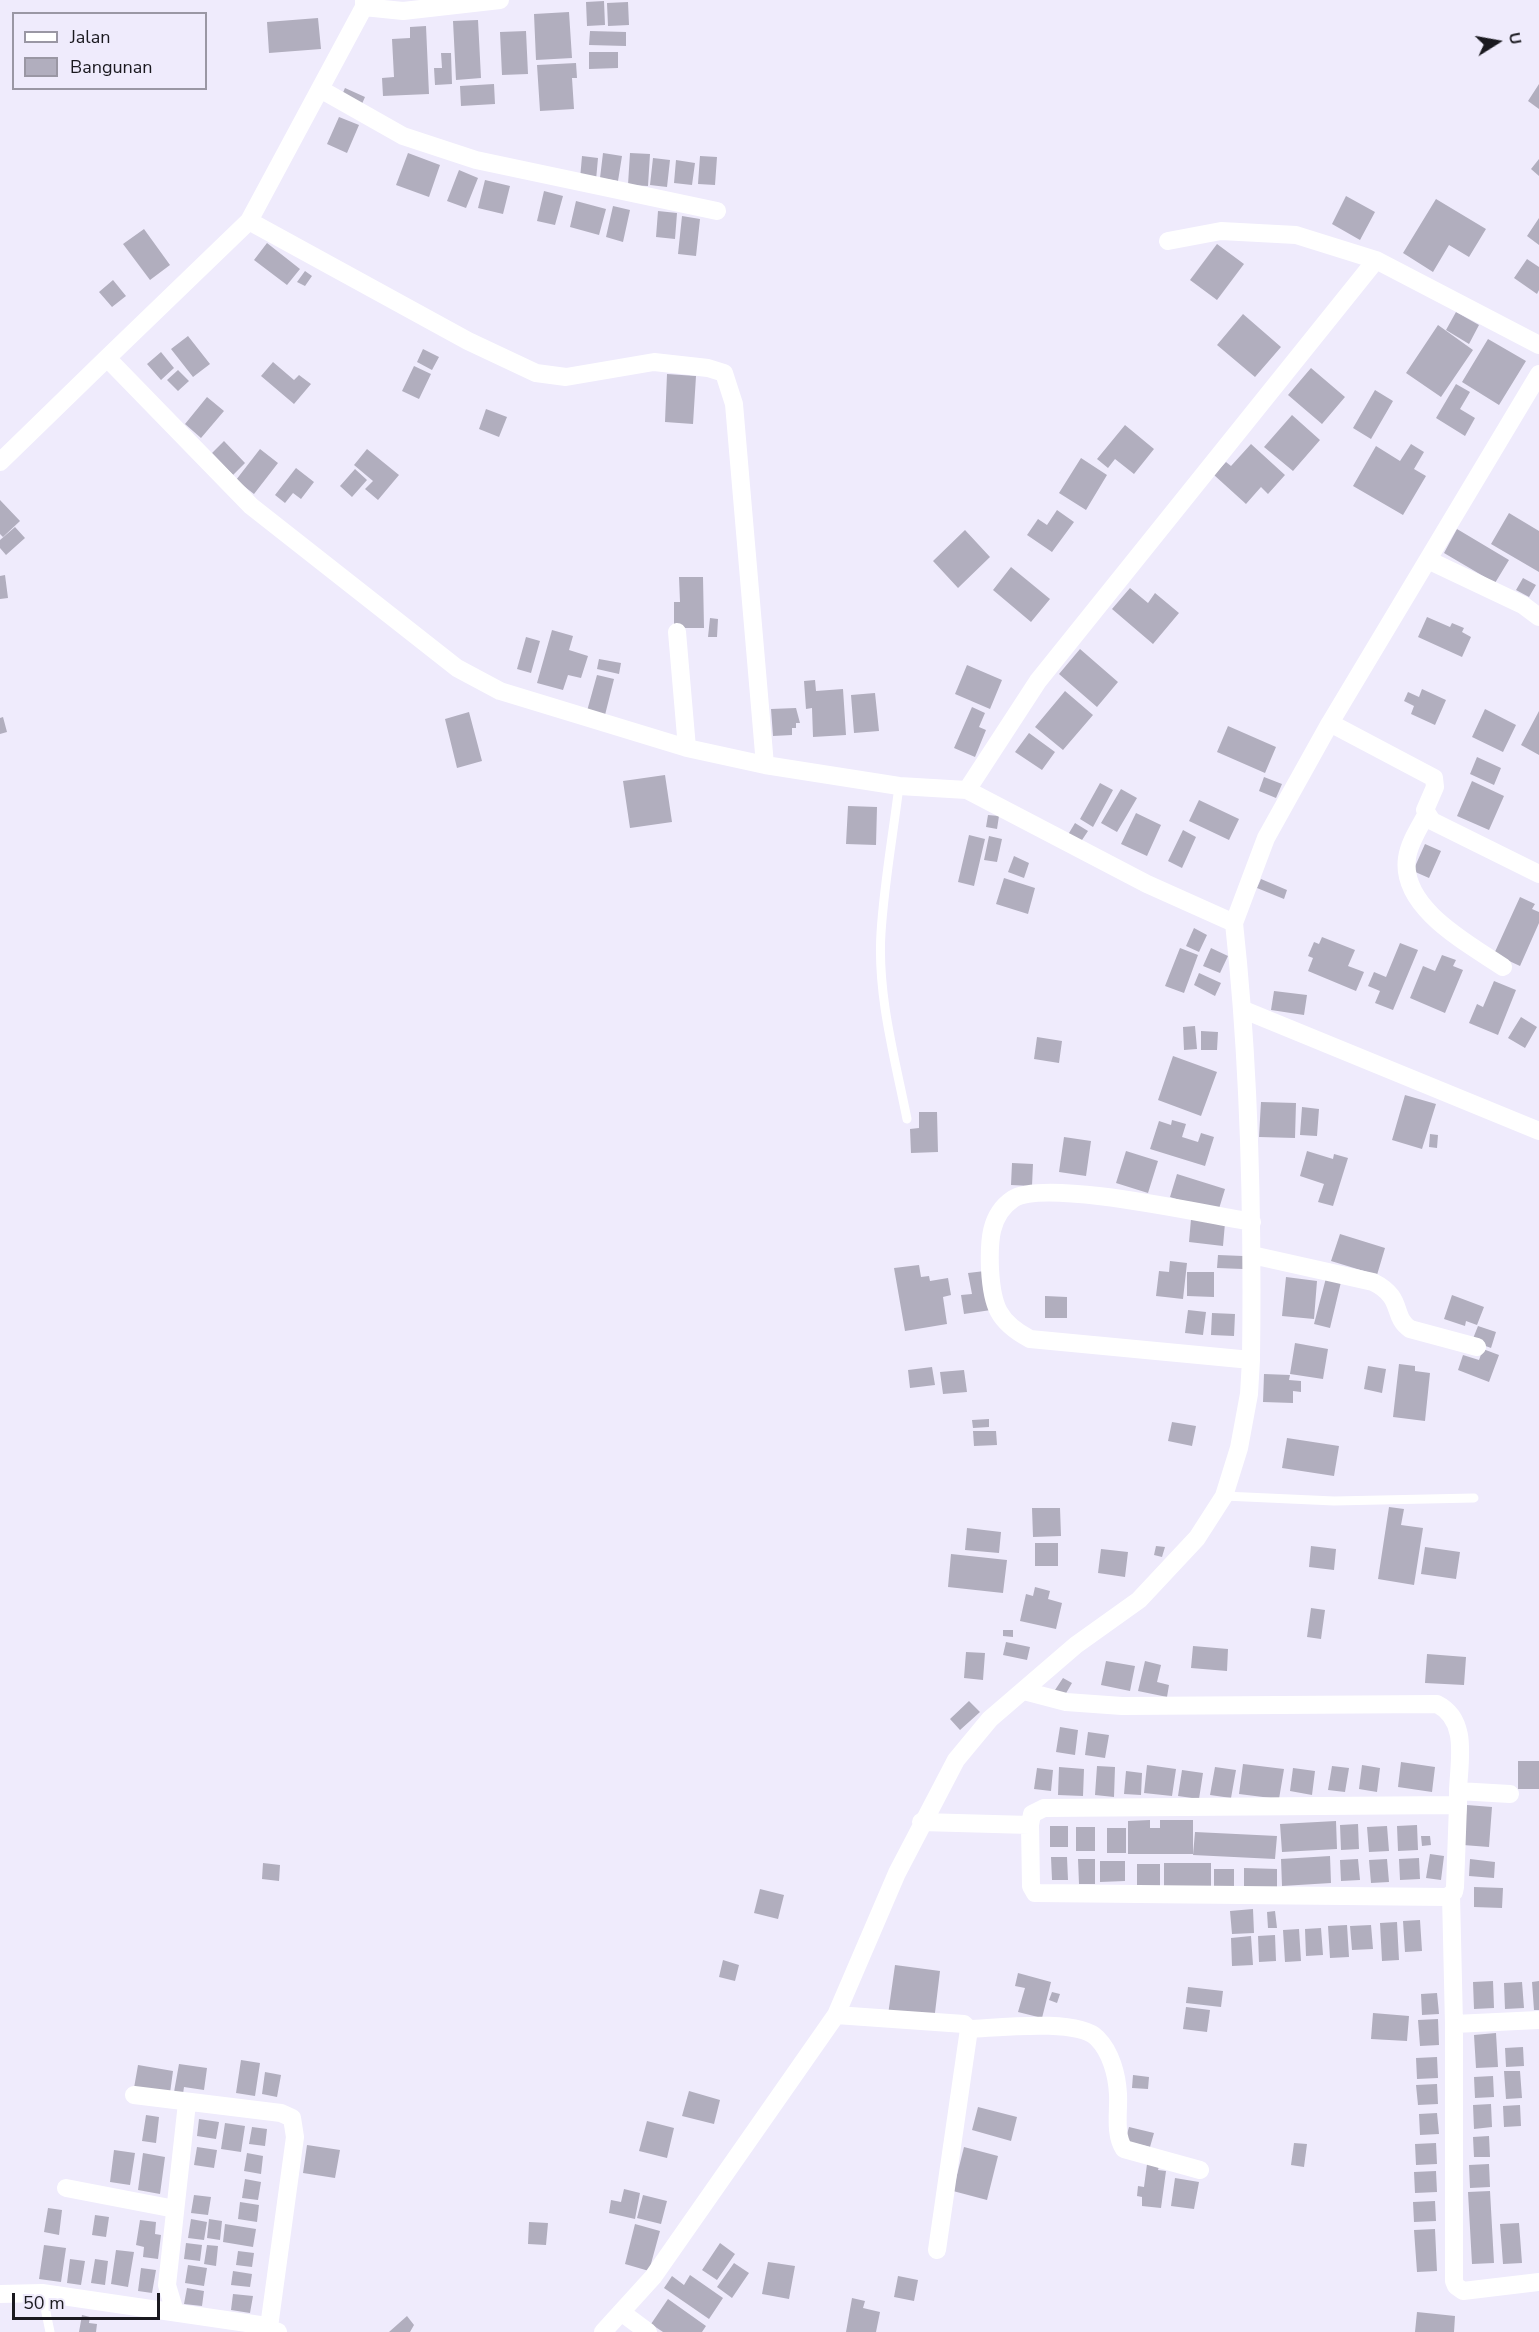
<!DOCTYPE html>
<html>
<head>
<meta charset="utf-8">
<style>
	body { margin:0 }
	#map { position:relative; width:1539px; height:2332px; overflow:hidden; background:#efebfc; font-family:"Nunito Sans",sans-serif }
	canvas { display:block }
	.legend { position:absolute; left:12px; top:12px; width:195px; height:78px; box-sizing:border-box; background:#efebfc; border:2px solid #9a97a4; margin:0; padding:8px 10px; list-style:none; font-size:18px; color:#1a191f }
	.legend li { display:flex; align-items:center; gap:12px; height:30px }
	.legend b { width:30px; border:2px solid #9a97a4 }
	.north { position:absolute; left:1467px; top:12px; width:60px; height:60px; -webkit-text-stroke:4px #efebfc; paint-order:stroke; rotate:79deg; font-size:16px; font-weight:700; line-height:24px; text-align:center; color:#1a191f }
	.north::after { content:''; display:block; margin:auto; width:21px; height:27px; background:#1a191f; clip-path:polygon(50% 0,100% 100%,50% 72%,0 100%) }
	.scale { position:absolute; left:12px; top:2293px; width:148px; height:27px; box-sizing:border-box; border:3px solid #1a191f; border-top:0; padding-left:8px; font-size:18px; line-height:21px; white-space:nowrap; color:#1a191f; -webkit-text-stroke:4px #efebfc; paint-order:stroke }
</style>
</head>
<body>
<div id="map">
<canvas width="1539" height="2332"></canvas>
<ul class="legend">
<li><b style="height:8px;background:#fff"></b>Jalan</li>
<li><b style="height:16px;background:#b1aebe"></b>Bangunan</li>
</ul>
<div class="north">U</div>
<div class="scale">50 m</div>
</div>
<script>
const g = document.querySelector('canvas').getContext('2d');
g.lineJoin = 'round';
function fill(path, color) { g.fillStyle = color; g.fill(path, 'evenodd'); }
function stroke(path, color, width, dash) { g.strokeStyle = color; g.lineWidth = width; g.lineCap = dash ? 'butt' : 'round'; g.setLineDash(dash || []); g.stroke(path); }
const building = new Path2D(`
	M604,1L605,25L587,26L586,2Z
	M628,2L629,25L608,26L607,3Z
	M569,12L572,58L536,60L534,14Z
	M318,18L321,49L269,53L267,22Z
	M478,20L481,78L456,80L453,21Z
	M426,26L429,94L383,96L382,78L394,77L392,39L410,38V27Z
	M526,31L528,74L502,75L500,32Z
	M590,31L626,32V46L589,45Z
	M589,52H618V68L589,69Z
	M441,53H451L452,84L435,85L434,68H442Z
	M576,63L577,78H572L574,109L540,111L537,65Z
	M494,84L495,104L461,106L460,86Z
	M1539,84V109L1528,101Z
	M345,88L365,97L361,106L341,97Z
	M339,117L359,125L347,153L327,144Z
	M408,153L440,165L429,197L396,185Z
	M603,153L622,156L618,181L600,178Z
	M630,153L650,154L648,186L628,185Z
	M582,156L598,158L596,180L580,179Z
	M700,156L717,157L715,185L698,184Z
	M653,158L670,160L667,187L650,185Z
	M1539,159V176L1531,169Z
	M676,160L695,163L692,185L674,183Z
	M459,170L478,178L466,208L447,201Z
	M485,180L510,186L503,214L478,208Z
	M544,191L563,196L555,225L537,221Z
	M1346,196L1375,212L1360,240L1332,224Z
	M1436,199L1486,229L1469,257L1449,245L1433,272L1403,253Z
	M576,201L606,209L599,235L570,227Z
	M613,206L630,210L623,242L606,237Z
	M658,211L677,213L675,239L656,237Z
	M682,216L700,219L696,256L678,254Z
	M1539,218V245L1527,236Z
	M144,229L170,265L150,280L123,244Z
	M267,243L300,269L287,285L254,260Z
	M1217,244L1244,264L1217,300L1190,280Z
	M1527,259L1539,267V290L1537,294L1514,278Z
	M305,271L312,276L305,286L297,282Z
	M113,280L126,296L112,307L99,292Z
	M1456,312L1479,325L1469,344L1446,330Z
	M1243,314L1281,347L1255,377L1217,345Z
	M1438,325L1473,350L1441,397L1406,373Z
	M188,336L210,364L193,377L171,349Z
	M1488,339L1526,361L1499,405L1462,382Z
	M423,349L439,357L432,370L417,362Z
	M161,352L174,368L161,380L147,364Z
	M273,362L294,380L299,375L311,384L294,404L261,376Z
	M414,366L431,374L419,399L402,391Z
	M1311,368L1345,397L1322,424L1288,395Z
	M178,370L189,381L178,391L167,380Z
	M667,374L696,376L693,424L665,422Z
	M1456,384L1470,392L1460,409L1475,418L1465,436L1436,418Z
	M1375,390L1393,401L1371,439L1353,428Z
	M207,397L224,411L201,438L185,424Z
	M486,409L507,417L499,437L479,429Z
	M1292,415L1320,440L1293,471L1264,447Z
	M1125,425L1154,449L1134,474L1115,459L1108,468L1097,459Z
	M224,441L245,463L233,475L212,453Z
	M1251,444L1285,475L1268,494L1261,487L1246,504L1214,475L1226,462L1231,466Z
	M1411,444L1424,452L1414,469L1426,476L1403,515L1353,486L1376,446L1400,461Z
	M260,449L278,463L254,494L236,480Z
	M367,449L399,475L378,500L365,489L373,481L354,465Z
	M1081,458L1107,475L1086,510L1059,493Z
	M296,468L314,482L301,499L293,493L285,503L275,495Z
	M355,469L367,480L352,497L340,486Z
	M0,500L20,521L3,537L0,534Z
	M1057,510L1074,522L1052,552L1027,535L1038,519L1047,525Z
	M1509,513L1539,531V572L1491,544Z
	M15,527L25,538L6,555L0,548V540Z
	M1457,529L1509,560L1495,583L1444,553Z
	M965,530L990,557L958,588L933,561Z
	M1011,567L1050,599L1031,622L993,590Z
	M5,575L8,598L0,599V576Z
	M679,577H703L704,628H674V602H680Z
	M1523,578L1536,585L1529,597L1516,590Z
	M1130,588L1148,603L1155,593L1179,613L1153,644L1112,609Z
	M1427,617L1450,627L1452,623L1464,628L1462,632L1471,637L1462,657L1418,637Z
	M710,618L718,619L717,637H708Z
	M552,630L573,636L569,650L588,656L581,678L568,675L563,690L537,683Z
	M526,637L540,641L531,673L517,669Z
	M1080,649L1118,682L1097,707L1059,674Z
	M599,659L621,663L619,674L597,669Z
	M967,665L1002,680L990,709L955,694Z
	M597,675L614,679L605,715L587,711Z
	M815,680L816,691L843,689L846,735L813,737L812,708L806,709L804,681Z
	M1422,689L1446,700L1435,725L1411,714L1414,706L1404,701L1408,692L1419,697Z
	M1065,691L1093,715L1063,750L1035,727Z
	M875,693L879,731L854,733L851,695Z
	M972,707L985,713L979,727L986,730L975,757L954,748Z
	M796,708L800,723H796V728H792V735L773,736L771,709Z
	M1485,709L1516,725L1503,752L1472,737Z
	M1539,711V755L1521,745Z
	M469,712L482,761L457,768L445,719Z
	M3,717L7,732L0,734V718Z
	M1228,726L1276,747L1265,773L1217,752Z
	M1029,733L1055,752L1042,770L1015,752Z
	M1477,757L1501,768L1494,785L1470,774Z
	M665,775L672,822L630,828L623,781Z
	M1264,777L1282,784L1276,798L1259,791Z
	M1472,781L1504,796L1489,830L1457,816Z
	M1100,783L1113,790L1093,827L1080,819Z
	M1121,789L1137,798L1117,832L1101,823Z
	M1199,800L1239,819L1229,840L1189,821Z
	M848,806L877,807L876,845L846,844Z
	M1136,813L1161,825L1147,856L1121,844Z
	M988,815L999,816L997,829L986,827Z
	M1075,823L1088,831L1078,846L1066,838Z
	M1183,830L1196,837L1182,868L1168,861Z
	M969,835L985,839L974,886L958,882Z
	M989,836L1002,839L997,862L984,860Z
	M1425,844L1441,851L1429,878L1413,871Z
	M1014,856L1029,863L1024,878L1008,872Z
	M1004,878L1035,888L1028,914L996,904Z
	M1261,879L1287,890L1284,899L1257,888Z
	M1520,897L1535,904L1532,909L1539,912V923L1520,966L1494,954Z
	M1194,928L1207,935L1199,952L1186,946Z
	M1322,937L1355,950L1348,966L1364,972L1356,991L1308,971L1313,958L1308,956L1314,942L1319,944Z
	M1400,943L1418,950L1393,1010L1375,1003L1380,991L1368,986L1374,972L1386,977Z
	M1180,948L1198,955L1184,993L1165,986Z
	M1211,948L1228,956L1220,973L1203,966Z
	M1442,955L1456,960L1453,966L1463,970L1445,1013L1410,998L1423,966L1435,971Z
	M1199,973L1221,983L1215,996L1194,985Z
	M1494,981L1516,990L1498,1035L1469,1023L1477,1004L1483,1007Z
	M1274,991L1307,995L1304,1015L1271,1010Z
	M1521,1017L1537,1027L1525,1048L1508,1038Z
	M1195,1026L1197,1049L1184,1050L1183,1027Z
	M1201,1031L1218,1032L1217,1050H1201Z
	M1037,1037L1062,1041L1059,1063L1034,1059Z
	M1173,1056L1217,1072L1201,1116L1158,1100Z
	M1405,1095L1436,1104L1422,1149L1392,1140Z
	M1261,1102L1296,1103L1295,1138L1259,1137Z
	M1302,1107L1319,1109L1317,1136L1300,1135Z
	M919,1112H937L938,1152L911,1153L910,1129L919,1128Z
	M1172,1120L1186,1124L1182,1137L1198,1142L1201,1133L1214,1137L1205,1166L1150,1149L1159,1121L1171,1125Z
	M1430,1134L1438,1135L1437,1148L1429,1147Z
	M1064,1137L1091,1141L1086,1176L1059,1172Z
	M1126,1151L1158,1161L1148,1193L1116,1183Z
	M1307,1151L1333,1159L1334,1154L1348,1158L1333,1206L1318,1202L1324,1184L1300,1176Z
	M1012,1163L1033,1164L1032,1186L1011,1185Z
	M1177,1174L1225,1189L1218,1212L1170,1197Z
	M1191,1219L1225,1223L1223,1246L1189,1242Z
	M1340,1234L1385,1248L1377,1275L1331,1261Z
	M1218,1255L1243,1256V1269L1217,1268Z
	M1170,1261L1187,1263L1183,1299L1156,1296L1159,1271L1169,1272Z
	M919,1265L921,1277L929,1276L930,1281L948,1278L951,1295L943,1297L947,1324L905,1331L894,1268Z
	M985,1271L991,1310L964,1314L961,1295L972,1294L968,1273Z
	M1187,1272H1214V1297L1187,1296Z
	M1286,1277L1317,1281L1314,1319L1282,1316Z
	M1326,1278L1341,1282L1330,1328L1314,1324Z
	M1452,1295L1484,1307L1477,1325L1466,1321L1465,1326L1444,1319Z
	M1045,1296L1067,1297V1318H1045Z
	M1188,1310L1206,1312L1203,1335L1185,1333Z
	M1212,1313L1235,1314L1234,1336L1211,1335Z
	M1478,1326L1496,1332L1491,1348L1472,1341Z
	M1295,1343L1328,1349L1323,1379L1290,1374Z
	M1483,1349L1499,1355L1489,1382L1458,1370L1463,1355L1479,1360Z
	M1399,1364L1415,1366V1371L1430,1373L1425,1421L1393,1417Z
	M1368,1366L1386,1369L1382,1393L1364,1389Z
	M932,1367L935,1385L910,1388L908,1370Z
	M964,1370L967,1392L943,1394L940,1372Z
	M1264,1374L1290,1375L1289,1380L1301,1381V1392L1293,1391V1403L1263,1402Z
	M989,1419V1427L973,1428L972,1420Z
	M1172,1422L1196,1426L1192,1446L1168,1441Z
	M973,1431H996L997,1445L974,1446Z
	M1287,1438L1339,1446L1334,1476L1282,1468Z
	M1389,1507L1404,1509L1401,1525L1423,1528L1414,1585L1378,1579Z
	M1032,1508H1060L1061,1536L1033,1537Z
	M967,1528L1001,1532L999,1553L965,1550Z
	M1035,1543H1058V1566H1035Z
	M1156,1546L1165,1547L1162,1557L1154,1555Z
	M1311,1546L1336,1549L1334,1570L1309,1567Z
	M1425,1547L1460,1552L1456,1579L1421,1574Z
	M1101,1549L1128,1552L1125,1577L1098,1573Z
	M951,1554L1007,1560L1003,1593L948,1587Z
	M1035,1587L1050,1591L1048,1599L1062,1603L1056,1629L1020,1621L1026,1594L1033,1596Z
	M1311,1608L1325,1610L1321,1639L1307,1637Z
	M1003,1630H1013V1637L1003,1636Z
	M1006,1642L1030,1647L1027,1660L1003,1655Z
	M1193,1646L1228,1649L1227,1671L1191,1668Z
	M966,1652L985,1653L983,1680L964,1678Z
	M1427,1654L1466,1657L1464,1685L1425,1683Z
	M1106,1661L1135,1666L1130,1691L1101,1685Z
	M1145,1661L1161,1665L1157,1682L1169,1685L1167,1697L1138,1691Z
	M1063,1678L1072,1683L1065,1695L1055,1690Z
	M969,1701L980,1712L960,1730L950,1719Z
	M1060,1727L1078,1730L1075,1755L1056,1752Z
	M1088,1732L1109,1735L1105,1758L1085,1755Z
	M1518,1761H1539V1789H1518Z
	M1401,1762L1435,1767L1432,1792L1398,1787Z
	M1243,1764L1284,1769L1279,1799L1239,1794Z
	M1147,1765L1176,1769L1172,1796L1144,1793Z
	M1362,1765L1380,1768L1377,1792L1359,1789Z
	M1097,1766L1115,1767L1114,1797L1095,1795Z
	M1332,1766L1349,1768L1345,1792L1328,1790Z
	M1059,1767L1084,1769L1083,1796L1058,1795Z
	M1215,1767L1236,1770L1231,1798L1210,1795Z
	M1037,1768L1053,1770L1051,1791L1034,1789Z
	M1293,1768L1315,1771L1312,1795L1290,1791Z
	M1182,1770L1203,1773L1199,1799L1178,1796Z
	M1126,1771L1142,1773L1141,1795L1124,1794Z
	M1467,1805L1492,1807L1489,1847L1463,1845Z
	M1150,1820V1828H1160V1820H1193V1854H1128V1821Z
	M1336,1821L1337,1849L1282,1852L1280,1824Z
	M1358,1824L1359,1849L1341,1850L1340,1825Z
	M1417,1825L1418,1850L1398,1851L1397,1826Z
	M1050,1826H1068V1847H1050Z
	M1387,1826L1389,1851L1369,1852L1367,1827Z
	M1076,1827H1095V1851H1076Z
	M1107,1828H1126V1853H1107Z
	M1195,1832L1277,1836L1275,1859L1193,1855Z
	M1421,1836H1430L1431,1845L1422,1846Z
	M1430,1854L1444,1856L1441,1880L1426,1878Z
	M1330,1856L1331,1883L1282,1886L1281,1859Z
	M1051,1857H1067L1068,1880H1052Z
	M1419,1858L1420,1879L1400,1880L1399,1859Z
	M1078,1859H1095V1884H1079Z
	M1358,1859L1360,1880L1341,1881L1340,1860Z
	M1387,1859L1389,1882L1371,1883L1369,1860Z
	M1470,1859L1495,1862L1494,1878L1469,1876Z
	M1100,1861H1125V1881L1100,1882Z
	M263,1863L280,1865L279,1881L262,1879Z
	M1164,1863H1211V1889H1164Z
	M1137,1864H1160V1886H1137Z
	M1244,1868L1277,1869V1888H1244Z
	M1214,1869H1234V1888H1214Z
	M1474,1887L1503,1888L1502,1908L1474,1907Z
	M760,1889L784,1895L778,1919L754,1913Z
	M1253,1909L1254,1933L1232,1934L1230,1911Z
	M1275,1911L1277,1928H1268L1267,1912Z
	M1420,1920L1422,1951L1405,1952L1403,1921Z
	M1397,1922L1399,1960L1382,1961L1380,1923Z
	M1347,1925L1349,1957L1330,1958L1328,1926Z
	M1371,1925L1373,1949L1352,1950L1350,1926Z
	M1321,1928L1323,1955L1306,1956L1305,1929Z
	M1299,1929L1301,1961L1285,1962L1283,1930Z
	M1275,1935L1276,1961L1259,1962L1258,1936Z
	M1251,1936L1253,1965L1232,1966L1231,1938Z
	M723,1960L739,1965L735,1981L719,1977Z
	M895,1965L940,1971L934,2021L888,2015Z
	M1018,1973L1051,1982L1042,2018L1018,2012L1025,1988L1015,1986Z
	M1493,1981L1494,2008L1474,2009L1473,1982Z
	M1539,1981V2010H1534L1532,1982Z
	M1522,1982L1524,2008L1505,2009L1504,1983Z
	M1188,1987L1223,1991L1221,2007L1186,2003Z
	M1052,1992L1060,1994L1057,2003L1049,2000Z
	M1437,1993L1439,2014L1422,2015L1421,1994Z
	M1186,2007L1210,2010L1207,2032L1183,2029Z
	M1373,2013L1409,2016L1407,2041L1371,2039Z
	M1438,2019L1439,2045L1420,2046L1418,2020Z
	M1496,2033L1498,2067L1476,2068L1474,2035Z
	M1523,2047L1524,2066L1506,2067L1505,2048Z
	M1437,2057L1438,2078L1417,2079L1416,2058Z
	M241,2060L260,2063L255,2096L236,2093Z
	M179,2064L207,2068L204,2090L184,2087L183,2094L174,2092Z
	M138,2065L173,2071L170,2093L134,2088Z
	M1504,2071H1520L1522,2098L1506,2099Z
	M265,2072L281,2075L277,2097L262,2094Z
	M1133,2075L1149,2077L1148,2089L1132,2088Z
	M1493,2076L1494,2097L1475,2098L1474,2077Z
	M1437,2084L1438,2104L1418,2105L1416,2085Z
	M689,2091L720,2100L714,2124L682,2116Z
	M1491,2104L1492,2127L1474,2129L1473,2105Z
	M1520,2105L1521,2126L1504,2127L1503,2106Z
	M978,2107L1017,2117L1011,2141L972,2130Z
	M1437,2113L1439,2134L1420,2135L1419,2114Z
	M146,2115L159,2117L156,2143L142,2141Z
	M199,2119L219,2122L216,2139L197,2136Z
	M647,2121L674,2128L667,2158L639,2151Z
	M225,2123L245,2126L241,2152L221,2149Z
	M252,2127L267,2129L265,2146L249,2144Z
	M1129,2127L1154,2133L1150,2147L1125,2141Z
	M1489,2136L1490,2157H1474L1473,2137Z
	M1294,2143L1307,2144L1304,2167L1291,2165Z
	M1436,2143L1437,2164L1416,2165L1415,2144Z
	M307,2145L340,2150L335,2178L303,2173Z
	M197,2147L217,2150L214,2168L194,2165Z
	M964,2147L998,2156L987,2200L953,2191Z
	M114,2150L135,2153L130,2185L110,2182Z
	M143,2153L165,2157L160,2194L138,2190Z
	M247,2153L263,2156L261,2174L244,2171Z
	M1147,2164L1159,2166L1158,2170L1166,2171L1161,2208L1142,2206V2197L1137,2196L1138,2186L1144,2187Z
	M1489,2164L1490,2187L1470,2188L1469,2165Z
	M1436,2171L1437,2192L1415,2193L1414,2172Z
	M1175,2178L1199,2182L1194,2209L1171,2206Z
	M245,2179L261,2182L258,2200L242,2198Z
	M624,2189L640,2193L635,2219L609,2213L611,2200L621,2202Z
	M1490,2191L1494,2263L1472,2264L1468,2192Z
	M194,2195L211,2197L208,2215L191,2213Z
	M643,2195L667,2201L661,2224L637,2218Z
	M1435,2201L1436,2221L1414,2222L1413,2202Z
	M240,2202L259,2205L257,2222L238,2219Z
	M48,2208L62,2210L59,2235L44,2232Z
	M95,2215L109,2217L106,2237L92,2235Z
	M191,2219L207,2222L204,2240L188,2238Z
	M209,2219L222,2221L220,2240L207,2238Z
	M140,2220L156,2222L155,2234L161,2235L158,2259L143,2257L144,2247L136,2245Z
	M529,2222L548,2223L546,2245L528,2244Z
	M1519,2223L1522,2263L1503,2264L1500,2224Z
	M225,2224L256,2229L253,2247L223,2242Z
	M635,2224L660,2231L649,2271L625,2264Z
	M1435,2229L1437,2271L1417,2272L1414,2230Z
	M186,2243L202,2245L200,2261L184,2259Z
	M720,2243L735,2254L717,2280L702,2270Z
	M44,2245L66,2248L61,2282L39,2279Z
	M207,2245L218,2246L216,2266L204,2264Z
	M116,2250L134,2252L128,2287L111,2284Z
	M238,2251L254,2253L252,2267L236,2265Z
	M70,2259L85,2261L81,2285L67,2283Z
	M95,2259L108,2261L105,2285L91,2283Z
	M768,2262L795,2266L789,2299L762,2294Z
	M734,2263L749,2273L732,2298L717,2287Z
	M188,2265L207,2268L204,2286L185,2283Z
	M141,2268L156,2270L152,2293L138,2291Z
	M233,2271L252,2274L250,2287L231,2285Z
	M690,2275L723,2298L709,2319L664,2288L672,2276L684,2285Z
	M898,2276L918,2280L914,2301L894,2297Z
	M187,2288L204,2291L202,2306L184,2304Z
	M233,2294L253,2296L250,2313L231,2310Z
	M852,2298L865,2301L863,2308L880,2312L876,2332H846Z
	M668,2299L706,2326L702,2332H663L651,2324Z
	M1417,2312L1455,2316L1454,2332H1415Z
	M82,2315L90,2317L89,2323L97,2324L96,2332H79Z
	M407,2316L414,2325L410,2332H389Z`);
const lane = new Path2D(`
	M899,786C893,835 884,884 881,933C877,994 895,1059 907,1119
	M1224,1496L1334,1501L1474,1498
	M42,2293L50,2332`);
const street = new Path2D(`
	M364,0V7L249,221L107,358L251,506L457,668L500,691L687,748L765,765L899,786L967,790L1147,884L1234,923L1266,838L1330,723L1539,374
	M364,7L403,11L500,0
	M320,89L403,136L476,160L717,211
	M249,221L468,341L536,373L566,377L654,362L708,368L724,373L734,404L765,765
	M1168,241L1221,231L1296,235L1376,260
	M0,462L107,358
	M1428,560L1523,605L1539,617
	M677,632L687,748
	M1330,723L1434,778L1435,787L1425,810L1432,821L1539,874
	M967,790L1038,681L1376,260L1539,345
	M1426,815C1419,828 1409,843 1407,858C1400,908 1469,944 1503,967
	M1244,1010L1539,1131
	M1252,1255L1373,1282C1405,1298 1391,1316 1410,1329L1477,1347
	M1251,1360L1030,1339C998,1322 992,1306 990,1269C989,1243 989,1215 1013,1199C1045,1178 1208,1215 1252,1222
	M1024,1691L1066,1702L1122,1706L1437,1704C1469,1720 1459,1761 1458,1791
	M921,1822L1030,1825L1032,1814L1044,1808L1458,1805V1791L1510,1794
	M1030,1825L1031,1886L1035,1893L1447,1897L1454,1892L1455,1887L1458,1805
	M1451,1895L1454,2024V2281L1456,2286L1463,2291L1539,2282
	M836,2015L964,2024L969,2029L937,2250
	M1454,2024L1539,2020
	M969,2029C997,2028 1077,2018 1097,2038C1111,2052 1117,2075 1118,2094C1119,2111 1114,2134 1124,2149L1200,2170
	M134,2095L281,2113L292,2118L295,2137L269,2327
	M66,2188L175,2209
	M0,2294L42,2293L260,2325L278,2332
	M175,2312L167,2285L187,2103
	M621,2312L648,2332
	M603,2332L653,2277L836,2015L897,1873L956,1760L990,1719L1076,1645L1139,1600L1197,1538L1224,1496L1239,1448L1249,1394L1251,1360C1253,1213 1250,1069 1234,923`);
fill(building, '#b1aebe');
stroke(lane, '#fff', 9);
stroke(street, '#fff', 18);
</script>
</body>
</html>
